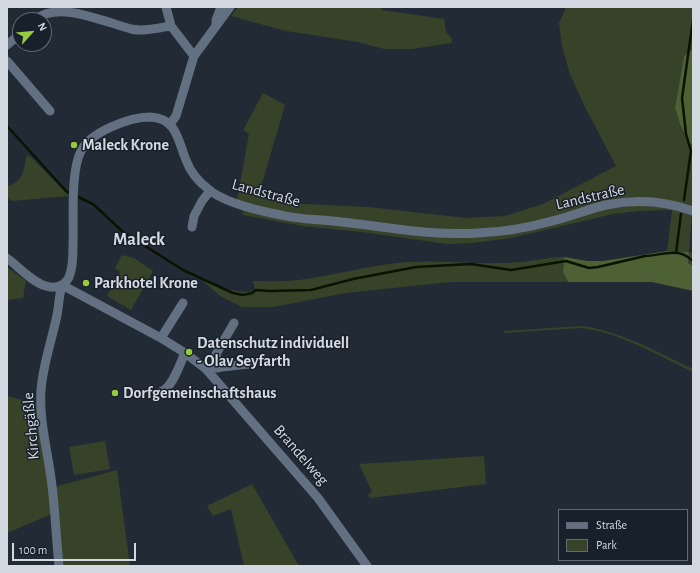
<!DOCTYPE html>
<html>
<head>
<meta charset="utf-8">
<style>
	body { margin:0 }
	#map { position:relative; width:700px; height:573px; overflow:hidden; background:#222a35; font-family:"Alegreya Sans",sans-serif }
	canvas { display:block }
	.frame { position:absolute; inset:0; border:8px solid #d3d9e1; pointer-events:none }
	.legend { position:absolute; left:558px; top:509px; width:130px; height:52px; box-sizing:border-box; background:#18202b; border:1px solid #636a74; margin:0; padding:5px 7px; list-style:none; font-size:12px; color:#d3d9e1 }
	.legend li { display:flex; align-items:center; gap:8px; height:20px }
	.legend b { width:20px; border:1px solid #636a74 }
	.north { position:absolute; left:12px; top:12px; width:40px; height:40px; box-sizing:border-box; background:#18202b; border:1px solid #636a74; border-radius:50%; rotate:63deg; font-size:11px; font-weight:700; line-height:16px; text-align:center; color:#d3d9e1 }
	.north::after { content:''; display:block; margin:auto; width:14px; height:18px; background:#94cc3c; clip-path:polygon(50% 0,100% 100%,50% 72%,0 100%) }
	.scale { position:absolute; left:12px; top:543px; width:124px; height:18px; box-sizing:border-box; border:2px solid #d3d9e1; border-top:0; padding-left:5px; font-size:12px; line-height:14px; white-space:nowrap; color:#d3d9e1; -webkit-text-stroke:3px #18202b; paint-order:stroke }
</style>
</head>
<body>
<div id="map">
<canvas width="700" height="573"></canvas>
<div class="frame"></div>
<ul class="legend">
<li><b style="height:5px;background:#637082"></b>Straße</li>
<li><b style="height:11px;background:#374328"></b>Park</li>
</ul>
<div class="north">N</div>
<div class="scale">100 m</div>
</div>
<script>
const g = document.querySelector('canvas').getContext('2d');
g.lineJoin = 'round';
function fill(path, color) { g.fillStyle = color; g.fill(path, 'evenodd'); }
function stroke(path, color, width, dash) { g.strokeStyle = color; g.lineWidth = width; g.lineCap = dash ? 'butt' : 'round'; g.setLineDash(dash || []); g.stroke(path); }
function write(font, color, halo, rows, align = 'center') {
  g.font = font + ' "Alegreya Sans",sans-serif'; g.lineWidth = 3; g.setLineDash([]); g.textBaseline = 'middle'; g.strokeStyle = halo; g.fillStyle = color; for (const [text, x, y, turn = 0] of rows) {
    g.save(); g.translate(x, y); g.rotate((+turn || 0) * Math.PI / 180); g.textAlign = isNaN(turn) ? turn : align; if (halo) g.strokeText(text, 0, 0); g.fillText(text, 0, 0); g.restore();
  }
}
const green = new Path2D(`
	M238,7H381L382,10L444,19L446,32L451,37L452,43L412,49H384L358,42L286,31L231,16Z
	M566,7H693V49L684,56L675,108L680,124L689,143L693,145V199L689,252L693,254V266L688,263L689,252L667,251L672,210L639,211L613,214L511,238L472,243L447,244L362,232L303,226L243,215L241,201L237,200L249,134L243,130L263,93L285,105L258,197L283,203L369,207L466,218L505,216L543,204L616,166L585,107L570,74L562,47L559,23Z
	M27,155L32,158L69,196L12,201L7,197V186C24,182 23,170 27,155Z
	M122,255L134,258L153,271L131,310L107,296L120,272L115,268Z
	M559,257H564L563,272L568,282H450L346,293L273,307H242L220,296L203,281L204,278C220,286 238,296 255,290L253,281C269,281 284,282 299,280C335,275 371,265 407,262C439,260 470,264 502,263C521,263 540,259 559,257Z
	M7,267L26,281L23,298L7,300Z
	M581,326C621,331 657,352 693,369V372C657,355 621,333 582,328L504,333V331Z
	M7,396L38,404L51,488L117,470L130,566H58L54,513L7,533Z
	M105,441L110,469L74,475L69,447Z
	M484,456L486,484L370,498L368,495L372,492L359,464Z
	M252,484L299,566H244L231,509L213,516L207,506Z`);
const forest = new Path2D(`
	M693,49V145L689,143L680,124L675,108L684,56Z
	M667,251L689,252L688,263L693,266V291L652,282H568L563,272L564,257L588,261H603Z`);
const stream = new Path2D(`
	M7,126L66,191L71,194
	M76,196L93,204L123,232L183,270L233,293L243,295L252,293L256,290L269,291L311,290L353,279L416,267L471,264L511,270L566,261L589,268L598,267L645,256C656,256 671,250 682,254C686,255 690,259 693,261
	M684,200L691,151L686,134L682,98L693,20
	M676,253L681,214`);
const minor = new Path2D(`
	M166,7L171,26
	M35,20C58,0 104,22 131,29C144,32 158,28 171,26L194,56L176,116L170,124
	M216,25V20L221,7
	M7,45L20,34
	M194,56L230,7
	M7,61L50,111
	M192,227L194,216L202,201L210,191
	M7,258C19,267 32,282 46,286C55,289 65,286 69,277C73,268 73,257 73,247C74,222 70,172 81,151C90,132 130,117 150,117C177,118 178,141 186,160C190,171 198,181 207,188C222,202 260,211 281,215C301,220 321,219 342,222C387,227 432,236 478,233C503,232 527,228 552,221C570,217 588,209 606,205C635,199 665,201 693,211
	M62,285L161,338L185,353L206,369L318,498L367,566
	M161,338L183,303
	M213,368L249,364
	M218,368L216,354L234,323
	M162,391C173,387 180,363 185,353
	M59,566C56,536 55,507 51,478C47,448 39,420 41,390C43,364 52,340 57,315C59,305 59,295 62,285`);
const markers = [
	[74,145,4,"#94cc3c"],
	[86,283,4,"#94cc3c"],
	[189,352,4,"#94cc3c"],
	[115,393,4,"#94cc3c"]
];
const poiNames = [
	["Maleck Krone",82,145],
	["Parkhotel Krone",94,283],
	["Datenschutz individuell",197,343],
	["- Olav Seyfarth",197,361],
	["Dorfgemeinschaftshaus",123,393]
];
const streetNames = [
	["Landstraße",266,193,15],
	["Landstraße",590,197,-13],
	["Kirchgäßle",31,426,-95],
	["Brandelweg",301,455,49]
];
const quarterNames = [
	["Maleck",139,240]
];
fill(green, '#374328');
fill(forest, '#4d6134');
stroke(stream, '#081400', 2.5);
stroke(minor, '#637082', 9);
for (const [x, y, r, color] of markers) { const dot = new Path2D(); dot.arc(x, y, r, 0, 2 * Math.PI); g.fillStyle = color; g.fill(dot); stroke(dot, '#18202b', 1.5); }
write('bold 16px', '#d3d9e1', '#18202b', poiNames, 'left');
write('16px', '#d3d9e1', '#18202b', streetNames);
write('bold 18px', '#d3d9e1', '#18202b', quarterNames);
</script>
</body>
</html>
